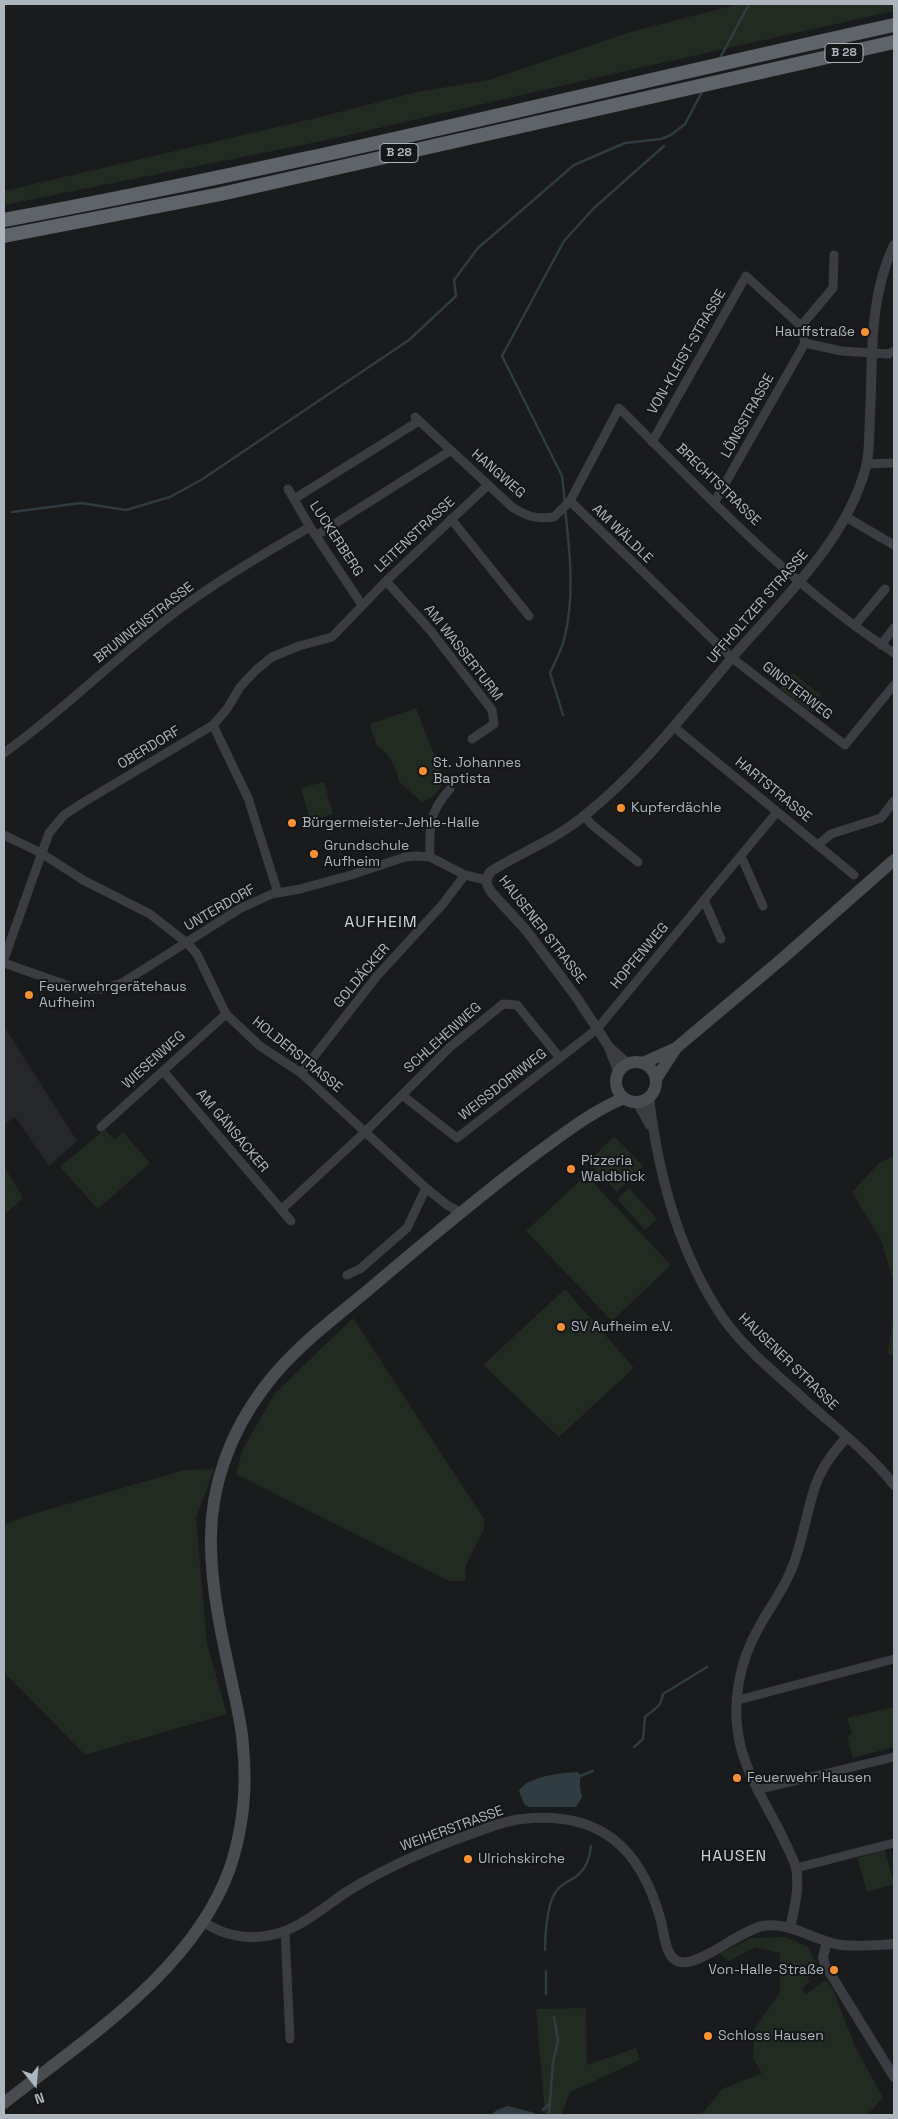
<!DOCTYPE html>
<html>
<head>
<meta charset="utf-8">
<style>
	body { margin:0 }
	#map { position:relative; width:898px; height:2119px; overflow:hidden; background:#1a1b1d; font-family:"Space Grotesk",sans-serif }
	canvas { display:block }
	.frame { position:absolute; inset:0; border:5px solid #acb5bd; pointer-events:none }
	.north { position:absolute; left:10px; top:2059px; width:50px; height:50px; -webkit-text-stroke:4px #151618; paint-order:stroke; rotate:163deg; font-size:14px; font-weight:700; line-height:20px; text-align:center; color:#acb5bd }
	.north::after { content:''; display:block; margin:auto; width:18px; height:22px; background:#acb5bd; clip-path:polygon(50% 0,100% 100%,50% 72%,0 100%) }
</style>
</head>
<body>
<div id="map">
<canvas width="898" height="2119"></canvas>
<div class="frame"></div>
<div class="north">N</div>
</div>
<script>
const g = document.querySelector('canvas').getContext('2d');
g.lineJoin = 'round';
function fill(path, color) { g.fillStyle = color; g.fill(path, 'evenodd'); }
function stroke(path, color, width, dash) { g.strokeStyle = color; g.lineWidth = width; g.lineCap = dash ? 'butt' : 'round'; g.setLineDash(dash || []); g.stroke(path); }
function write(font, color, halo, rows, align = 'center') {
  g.font = font + ' "Space Grotesk",sans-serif'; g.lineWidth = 4; g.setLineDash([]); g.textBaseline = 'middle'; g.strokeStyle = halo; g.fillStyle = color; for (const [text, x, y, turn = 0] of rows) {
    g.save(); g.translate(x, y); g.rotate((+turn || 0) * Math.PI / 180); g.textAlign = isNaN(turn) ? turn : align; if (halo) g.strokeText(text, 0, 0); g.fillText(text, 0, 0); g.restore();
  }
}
const built = new Path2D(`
	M4,1026L77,1141L49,1166L15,1117L4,1125Z`);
const green = new Path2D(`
	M739,4H894V11L639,68L327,140L4,205V191L320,117L417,92L489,80L630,32Z
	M793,673L821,695L808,710L780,688Z
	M416,708L444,781C439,792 432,798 422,802L399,782L396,769L387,754L375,744L376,741L371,731V724Z
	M324,782L333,814L310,820L301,788Z
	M105,1129L114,1140L123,1132L150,1163L98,1209L60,1167Z
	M614,1136L643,1166L617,1192L588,1162Z
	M894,1156V1285L882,1242L852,1192L880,1162Z
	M4,1166L23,1198L4,1215Z
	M586,1175L671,1265L612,1321L526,1231Z
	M629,1188L657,1219L645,1230L617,1199Z
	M565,1289L634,1368L559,1437L483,1365Z
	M894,1314V1357L888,1353Z
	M353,1318L484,1519V1529L466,1565L465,1581H449L236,1474L243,1449L275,1393Z
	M214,1469L196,1518L207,1644L227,1714L85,1755L4,1672V1525L23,1517L184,1470Z
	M894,1707V1747L853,1758L847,1736L852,1734L847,1718Z
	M885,1850L894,1884L867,1892L857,1858Z
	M786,1937L808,1947L819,1970L807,1978L810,1982L802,1989L806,1994L826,1980L834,1992L855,2046L883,2098L867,2115H701L722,2089L762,2073L753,2058L755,2028L780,1992V1953L755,1947L729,1961L720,1954L751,1938Z
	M586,2008L587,2065L636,2048L640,2060L570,2092L561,2115H545L536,2009Z`);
const water = new Path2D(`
	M578,1772L580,1774V1788L582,1797L576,1807H529L524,1804L519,1791C527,1776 562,1773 578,1772Z
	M508,2106L535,2113L536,2115H490L497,2110Z`);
const stream = new Path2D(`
	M720,58L749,4
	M565,503L562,476L502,356L564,241L594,208L664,146
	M12,512L81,503L126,510L170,497L201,480L409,340L456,296L454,280L478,248L574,165L625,143L661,139L671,135L685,124L703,90
	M563,715L550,673C555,662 561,651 564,640C575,598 570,551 565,509
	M634,1747L643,1739L645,1717C654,1708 660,1710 663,1694L707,1667
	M580,1776L593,1771
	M545,1950C545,1935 547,1905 555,1893C560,1883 572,1881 579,1874C587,1867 590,1856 591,1846
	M546,1971V1994
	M543,2110L550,2103
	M549,2115L553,2062L558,2041L554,2017`);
const minor = new Path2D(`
	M801,326L833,288L834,255
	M415,417L512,507C528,517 535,519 554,517L570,501
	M652,442L746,276L801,326L805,343L841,351L888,354L894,351
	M866,464L894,463
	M288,489L310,527L362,605
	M294,499L419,421
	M714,503L805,343
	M846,517L894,545
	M451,519L529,616
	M317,535L450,451
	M386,581L430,630L492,710L494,724L472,739
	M855,625L885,589
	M881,645L894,628
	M894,653C791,586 705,494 619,408L570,501L732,658L845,745L894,685
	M213,725L248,798L278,893
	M674,727L854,875
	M4,753C66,709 120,653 181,608C222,578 266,552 310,527
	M585,816L591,824L638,862
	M4,835L41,853L83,880L150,914L187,943L197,954L226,1014L260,1046L301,1073L426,1188L447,1205L460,1212
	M819,844L831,834L881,818L894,801
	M741,856L763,906
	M430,857C429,828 429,811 450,789
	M704,900L721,939
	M4,959L49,833L64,815L84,802L213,725L227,709L240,687L256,670L272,657L299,646L332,637L386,581L488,485
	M4,963L75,988L102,989L122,983L241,908L272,894L300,889L351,875L405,857L416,856L430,857L465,875L486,880
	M163,1071L291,1221
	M301,1073L377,976L442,905L465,875
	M402,1095L457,1138L597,1029L777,812
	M101,1127L226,1014
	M281,1210L366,1131L450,1047L503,1004L517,1005L560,1058
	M347,1275L360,1269L407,1228L426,1188
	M738,1700L894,1659
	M757,1790L894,1757
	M796,1868L894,1843
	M285,1931L290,2039`);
const tertiary = new Path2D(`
	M609,1048L619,1073
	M628,1064L609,1047L577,998L526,930L492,893C486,885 485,881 490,872C521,852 557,839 585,815C640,771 685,713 731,659C781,600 845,544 866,467C870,451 869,432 870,416C873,357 868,300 894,245
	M649,1097C658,1174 678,1252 723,1318C742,1345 770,1369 795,1391C828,1422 866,1449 894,1485
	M637,1102L650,1125
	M204,1922C226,1938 256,1941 282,1932C302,1926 330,1903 348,1891C387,1867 428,1849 471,1834C487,1828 504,1821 522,1819C599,1810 641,1847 661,1921C664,1932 665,1955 677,1961C695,1970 739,1931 762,1926C790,1921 814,1941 841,1945C858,1947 877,1945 894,1944
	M790,1928C794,1909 800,1888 796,1868C793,1857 786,1845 781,1834C766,1804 748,1777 740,1744C731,1705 739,1662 759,1627C770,1607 784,1589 792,1568C803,1541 806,1512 816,1484C822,1467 835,1450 847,1437
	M827,1942L823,1957L825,1965L894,2077`);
const secondary = new Path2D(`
	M616 1082a20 20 0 1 1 40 0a20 20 0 1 1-40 0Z
	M643,1063L674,1049
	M656,1079L676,1048L783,958L894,860
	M4,2103C85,2039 194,1970 230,1868C243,1829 247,1786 243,1746C242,1727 237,1707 233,1688C223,1642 212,1595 211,1547C209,1488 230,1432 266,1385C297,1344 342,1313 380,1280C432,1236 483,1193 537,1153C566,1132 591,1112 624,1098`);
const trunk = new Path2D(`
	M4,220C303,165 598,90 894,25
	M4,236L221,194L894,42`);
const markers = [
	[865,332,5,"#fb9134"],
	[423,771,5,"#fb9134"],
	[621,808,5,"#fb9134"],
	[292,823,5,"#fb9134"],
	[314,854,5,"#fb9134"],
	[29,995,5,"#fb9134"],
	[571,1169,5,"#fb9134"],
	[561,1327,5,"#fb9134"],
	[737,1778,5,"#fb9134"],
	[468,1859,5,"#fb9134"],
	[834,1970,5,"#fb9134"],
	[708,2036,5,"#fb9134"]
];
const shields = [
	[844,53,38],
	[399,153,38]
];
const shieldNames = [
	["B 28",844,53],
	["B 28",399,153]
];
const poiNames = [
	["Hauffstraße",855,332,"right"],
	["St. Johannes",433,763],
	["Baptista",433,779],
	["Kupferdächle",631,808],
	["Bürgermeister-Jehle-Halle",302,823],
	["Grundschule",324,846],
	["Aufheim",324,862],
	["Feuerwehrgerätehaus",39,987],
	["Aufheim",39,1003],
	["Pizzeria",581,1161],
	["Waldblick",581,1177],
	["SV Aufheim e.V.",571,1327],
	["Feuerwehr Hausen",747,1778],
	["Ulrichskirche",478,1859],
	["Von-Halle-Straße",824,1970,"right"],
	["Schloss Hausen",718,2036]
];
const streetNames = [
	["VON-KLEIST-STRASSE",687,352,-60],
	["LÖNSSTRASSE",748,416,-61],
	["HANGWEG",498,474,41],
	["BRECHTSTRASSE",718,485,44],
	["AM WÄLDLE",622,534,44],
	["LEITENSTRASSE",415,535,-43],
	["LUCKERBERG",336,539,57],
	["UFFHOLTZER STRASSE",758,607,-49],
	["BRUNNENSTRASSE",144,623,-38],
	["AM WASSERTURM",463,653,52],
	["GINSTERWEG",797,691,38],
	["OBERDORF",149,748,-31],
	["HARTSTRASSE",773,790,39],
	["UNTERDORF",220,908,-30],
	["HAUSENER STRASSE",542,930,52],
	["HOPFENWEG",640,956,-50],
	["GOLDÄCKER",362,976,-50],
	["SCHLEHENWEG",443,1038,-42],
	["HOLDERSTRASSE",297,1055,39],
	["WIESENWEG",154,1060,-42],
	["WEISSDORNWEG",503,1085,-38],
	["AM GÄNSACKER",232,1131,50],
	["HAUSENER STRASSE",788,1362,44],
	["WEIHERSTRASSE",452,1829,-20]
];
const quarterNames = [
	["AUFHEIM",381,923],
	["HAUSEN",734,1857]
];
fill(built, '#26272a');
fill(green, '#222b22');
fill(water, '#2f3d42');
stroke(stream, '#2f3d42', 2.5);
stroke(minor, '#3b3d42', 9);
stroke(tertiary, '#3b3d42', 10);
stroke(secondary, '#494d52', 12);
stroke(trunk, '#5f646a', 14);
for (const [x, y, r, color] of markers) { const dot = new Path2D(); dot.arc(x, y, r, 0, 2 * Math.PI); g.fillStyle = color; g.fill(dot); stroke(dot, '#151618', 2); }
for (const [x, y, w] of shields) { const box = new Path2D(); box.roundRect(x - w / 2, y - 9.5, w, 19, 4); g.fillStyle = '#151618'; g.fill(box); stroke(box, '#acb5bd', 1); }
write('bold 12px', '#acb5bd', null, shieldNames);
write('14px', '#acb5bd', '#151618', poiNames, 'left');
write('14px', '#acb5bd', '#151618', streetNames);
g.letterSpacing = '1px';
write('16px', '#ced3d8', '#151618', quarterNames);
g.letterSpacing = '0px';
</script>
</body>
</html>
